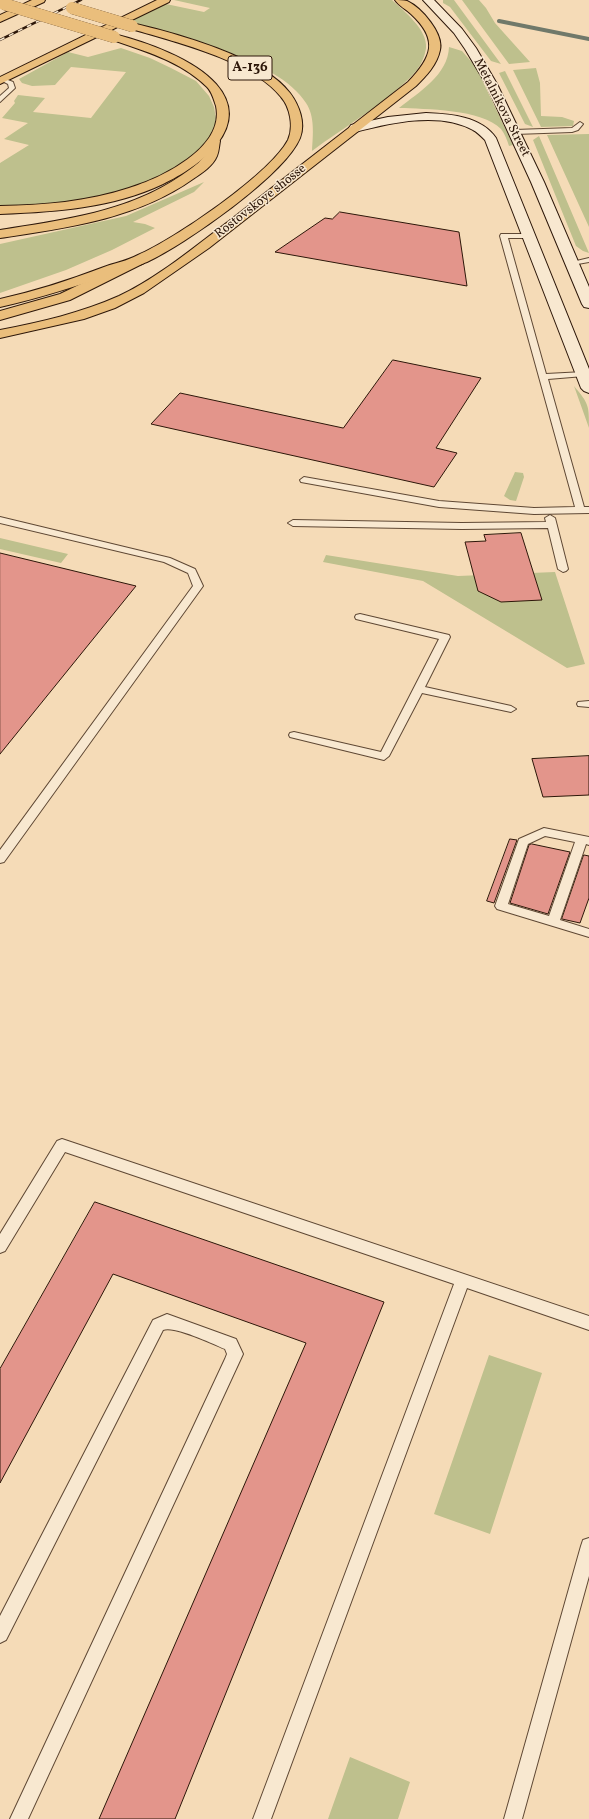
<!DOCTYPE html>
<html>
<head>
<meta charset="utf-8">
<style>
	body { margin:0 }
	canvas { display:block; background:#f5dbb7 }
</style>
</head>
<body>
<canvas width="589" height="1819"></canvas>
<script>
const g = document.querySelector('canvas').getContext('2d');
g.lineJoin = 'round';
function fill(path, color) { g.fillStyle = color; g.fill(path, 'evenodd'); }
function stroke(path, color, width, dash) { g.strokeStyle = color; g.lineWidth = width; g.lineCap = dash ? 'butt' : 'round'; g.setLineDash(dash || []); g.stroke(path); }
function write(font, color, halo, rows, align = 'center') {
  g.font = font + ' Vollkorn,serif'; g.lineWidth = 3; g.setLineDash([]); g.textBaseline = 'middle'; g.strokeStyle = halo; g.fillStyle = color; for (const [text, x, y, turn = 0] of rows) {
    g.save(); g.translate(x, y); g.rotate((+turn || 0) * Math.PI / 180); g.textAlign = isNaN(turn) ? turn : align; if (halo) g.strokeText(text, 0, 0); g.fillText(text, 0, 0); g.restore();
  }
}
const green = new Path2D(`
	M174,0H392C404,11 428,30 426,48C425,56 421,65 416,71C391,100 344,127 312,151C313,135 315,116 306,103C278,58 176,37 127,22L166,4L204,12L210,8Z
	M443,0H454L501,64L491,61L450,7L443,3Z
	M462,0H479L486,8L495,23L530,62L509,64Z
	M449,47L462,51L476,67L513,145L509,146C507,140 505,134 501,129C482,109 425,109 399,108C419,92 448,75 449,47Z
	M121,48L150,58L171,68L196,81L209,96L214,107L216,119L214,132L195,157L149,183L88,201L0,207V163L29,145L4,139L28,123L2,118L15,103L14,101L18,95L45,98L33,112L91,118L126,72L71,67L55,85L32,86L22,83L19,79L68,52L88,57Z
	M536,68L540,83L541,116L562,117L574,121L573,126L541,127L513,70Z
	M505,71L533,127L525,124L499,73Z
	M589,134V227L547,135Z
	M539,136L589,253L583,251L576,246L533,140Z
	M204,182L194,192L133,222L145,224L155,228L112,250L66,270L0,293V244L126,216Z
	M574,386C589,404 589,405 589,428Z
	M515,472L523,473L524,477L516,501L510,500L504,496Z
	M0,538L68,554L61,563L0,549Z
	M326,555L458,576L555,572L585,664L567,668L423,581L323,562Z
	M489,1355L542,1373L490,1534L434,1514Z
	M350,1757L410,1782L398,1819H328Z`);
const stream = new Path2D(`
	M499,21L589,39`);
const building = new Path2D(`
	M340,212L459,232L467,286L275,252L325,218L332,219Z
	M393,360L481,378L436,448L457,453L434,487L151,424L180,393L343,428Z
	M521,533L542,600L501,602L478,591L465,542L486,541L484,535Z
	M0,553L136,586L0,754Z
	M589,756V795L543,797L532,759Z
	M510,839L517,840L494,903L487,901Z
	M532,844L570,852L548,914L510,903L529,845Z
	M584,855L589,856V898L580,923L562,919Z
	M95,1202L384,1302L175,1819H99L306,1343L113,1274L0,1483V1369Z`);
const service = new Path2D(`
	M3,78L13,82L15,88L0,102V96L9,88L8,84L0,80Z
	M580,122L583,124L578,130L572,132L515,134L512,132L515,130L572,128Z
	M501,234H530L534,236L530,238H508L546,374L584,372L588,374L584,376L548,379L584,507H589V513L534,514L439,507L301,482L300,480L304,477L439,501L534,508L575,507L500,236Z
	M589,258V262L572,265L568,263Z
	M550,515L555,518L568,569L566,571L563,572L558,569L548,528L462,529L293,526L288,523L293,520L462,523L546,522L545,518Z
	M0,517L170,558L195,569L203,586L4,862L0,863V850L193,586L188,573L164,562L0,523Z
	M360,614L449,635L450,637L425,687L511,706L516,709L511,712L422,693L389,756L384,760L290,737L289,735L290,733L294,732L381,752L439,639L356,619L355,617L356,615Z
	M589,701V707L578,706L577,704L578,702Z
	M544,828L589,837V845L586,844L560,920L589,929V937L497,909L495,906L519,839ZM545,836L575,842L549,916L508,904L528,844Z
	M62,1139L589,1316V1330L467,1288L271,1819H253L454,1284L65,1152L5,1251L0,1253V1234L57,1141Z
	M167,1314L236,1339L243,1354L28,1819H10L225,1359L227,1354L225,1349C213,1344 174,1325 163,1330L6,1640L0,1643V1616L153,1320Z
	M589,1538V1576L522,1819H504L581,1546L583,1540Z`);
const secondary = new Path2D(`
	M423,0H434L462,29L476,48L497,84L544,182L589,287V308L584,307L582,304L531,182L486,84L465,49L454,33Z
	M426,113C450,114 481,116 496,138L589,369V393L584,391L581,388L485,140C481,136 477,132 473,130C440,111 389,123 355,132L351,131L349,128L351,125L388,117Z`);
const primary = new Path2D(`
	M32,0H45L44,2L0,22V15Z
	M395,0C398,0 404,0 407,1C422,8 444,34 440,50C437,65 426,76 416,86L209,248L144,293L115,308L84,319L0,338V330C41,322 81,313 119,296C159,277 194,247 229,221C289,175 348,128 408,82C432,57 439,40 411,14C406,9 399,6 395,0Z
	M214,137L218,138L220,141C219,146 219,151 217,156C213,166 202,173 193,179C137,219 66,228 0,238V230C62,220 129,212 182,175C189,170 197,165 203,158C208,153 206,144 210,138Z
	M139,256L144,257L146,260L144,263L70,300L0,320V311L60,294Z`);
const trunk = new Path2D(`
	M157,0H170L169,2L0,84V77Z
	M132,23C175,33 263,57 290,93C299,105 306,123 300,138C285,175 184,245 147,262C137,266 126,269 116,273C77,286 40,298 0,307V299C36,291 70,280 104,267C115,263 127,261 138,255C175,239 270,174 288,140C294,127 290,107 281,97C252,60 172,41 128,28L127,26L128,24Z
	M114,34C146,42 194,59 216,84C254,127 199,167 163,184C113,208 54,212 0,214V206C43,205 87,202 129,188C161,178 225,148 216,106C214,100 212,92 207,87C181,61 144,51 110,39L109,37L110,35Z`);
const rail = new Path2D(`
	M0,40L81,0`);
const trunkBridge = new Path2D(`
	M4,4L114,37
	M72,8L132,26`);
const farStreetnames = [
	["Metalnikova Street",501,108,63],
	["Rostovskoye shosse",261,202,-38]
];
const shields = [
	[250,68,44]
];
const shieldNames = [
	["А-136",250,68]
];
fill(green, '#bec08d');
stroke(stream, '#70796a', 4);
fill(building, '#e3958b');
stroke(building, '#2d1709', 1);
stroke(service, '#5f4834', 2);
stroke(secondary, '#2d1709', 2);
stroke(primary, '#2d1709', 2);
stroke(trunk, '#2d1709', 2);
fill(service, '#f8e8d0');
fill(secondary, '#f8e8d0');
fill(primary, '#eabe7c');
fill(trunk, '#eabe7c');
stroke(rail, '#2d1709', 2.5);
stroke(rail, '#f8e8d0', 1.5, [5]);
stroke(trunkBridge, '#2d1709', 12, []);
stroke(trunkBridge, '#eabe7c', 12);
write('13px', '#2d1709', '#f8e8d0', farStreetnames);
for (const [x, y, w] of shields) { const box = new Path2D(); box.roundRect(x - w / 2, y - 12, w, 24, 3); g.fillStyle = '#f8e8d0'; g.fill(box); stroke(box, '#2d1709', 1); }
write('bold 14px', '#2d1709', null, shieldNames);
</script>
</body>
</html>
